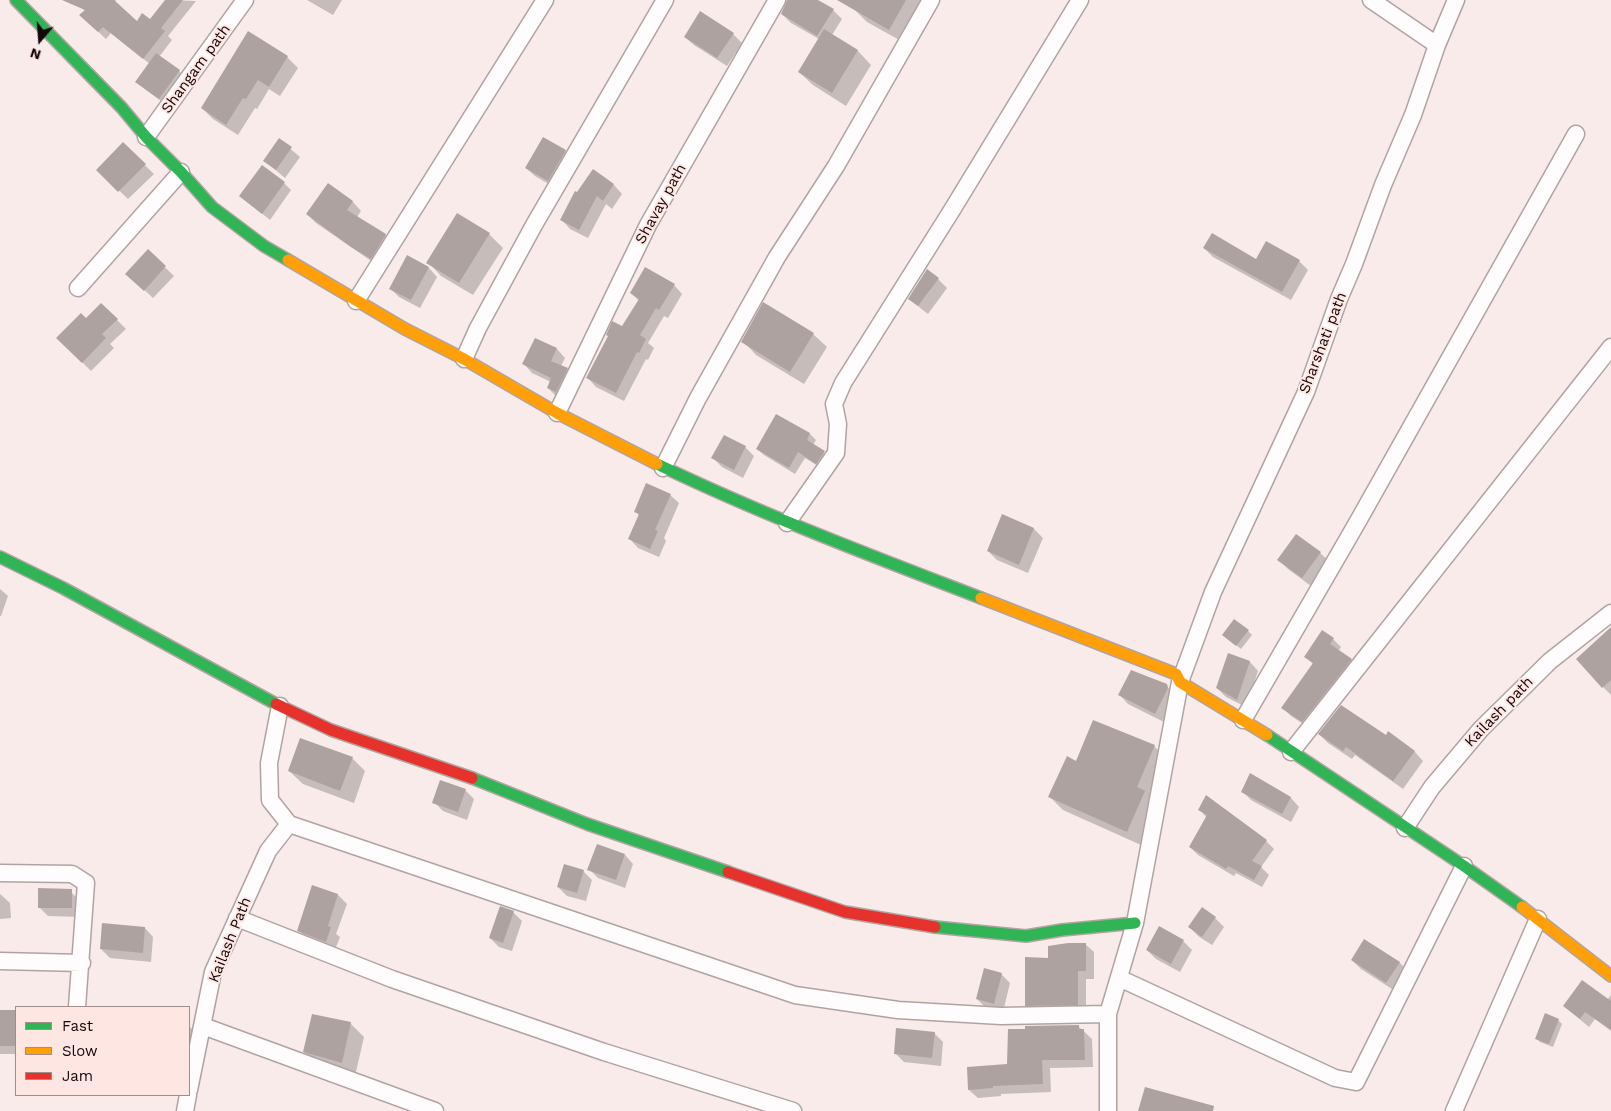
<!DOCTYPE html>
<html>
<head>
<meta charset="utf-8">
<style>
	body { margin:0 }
	#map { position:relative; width:1611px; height:1111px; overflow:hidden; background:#f8ebe9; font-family:"Work Sans",sans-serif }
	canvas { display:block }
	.legend { position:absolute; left:15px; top:1006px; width:175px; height:90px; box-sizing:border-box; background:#fee7e3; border:1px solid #a08e8b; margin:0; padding:6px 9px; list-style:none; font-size:15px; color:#130807 }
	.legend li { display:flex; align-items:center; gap:10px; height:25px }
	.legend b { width:25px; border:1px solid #a08e8b }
	.north { position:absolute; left:15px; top:15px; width:50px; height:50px; -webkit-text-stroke:4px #fee7e3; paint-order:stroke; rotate:198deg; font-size:14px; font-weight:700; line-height:20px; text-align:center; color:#130807 }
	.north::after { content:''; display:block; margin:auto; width:18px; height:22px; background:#130807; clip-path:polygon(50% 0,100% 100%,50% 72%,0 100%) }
</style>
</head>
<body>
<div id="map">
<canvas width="1611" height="1111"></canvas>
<ul class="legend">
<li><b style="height:6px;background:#30b455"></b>Fast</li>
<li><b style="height:6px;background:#ff9f0a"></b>Slow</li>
<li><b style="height:6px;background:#e5322d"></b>Jam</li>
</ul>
<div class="north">N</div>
</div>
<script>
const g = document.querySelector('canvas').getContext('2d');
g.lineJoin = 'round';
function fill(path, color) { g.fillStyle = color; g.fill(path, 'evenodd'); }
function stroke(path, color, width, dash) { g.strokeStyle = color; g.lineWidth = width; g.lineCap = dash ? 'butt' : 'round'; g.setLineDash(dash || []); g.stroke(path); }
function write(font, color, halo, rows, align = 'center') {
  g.font = font + ' "Work Sans",sans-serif'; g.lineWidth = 4; g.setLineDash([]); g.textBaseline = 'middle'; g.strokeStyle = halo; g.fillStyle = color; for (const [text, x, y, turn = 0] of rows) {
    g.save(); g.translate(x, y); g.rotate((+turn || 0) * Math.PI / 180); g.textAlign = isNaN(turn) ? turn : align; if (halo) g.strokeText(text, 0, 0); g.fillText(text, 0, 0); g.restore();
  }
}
const shadow = new Path2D(`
	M87,0H116L115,2L137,23L150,21L167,0L196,1L168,36L172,40L159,57L179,71L188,80L169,107L146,90L137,82L150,64L111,33L106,39L89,23L85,11L82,8Z
	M307,0H342L333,15Z
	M787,0H815L833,10L842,19L832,35L858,51L871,65L846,106L813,85L799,72L819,39L791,23L782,14Z
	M858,0H927L903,42L867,22L853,8Z
	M249,33L287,57L298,68L280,96L269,89L257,109L255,108L238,135L213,119L202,108Z
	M733,34L742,43L727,66L694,45L685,37Z
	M280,140L300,157L285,178L265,161Z
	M123,144L154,174L128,199L98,170Z
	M565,151L574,160L557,189L535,176L526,168Z
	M593,171L614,185L622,194L612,209L606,204L588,238L570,229L562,220Z
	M284,183L291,190L270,220L240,196Z
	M329,185L353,202L361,211L357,217L386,235L394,244L380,267L316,223L307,214Z
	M489,234L503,248L473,295L441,276L428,262Z
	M1204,248L1256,261H1299L1308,270L1291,300L1213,257Z
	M148,251L174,276L153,298L136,282Z
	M408,257L429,268L437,277L420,308L399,297L390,288Z
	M938,279L947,288L928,314L909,299Z
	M674,285L682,294L668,318L664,316L648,343L654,348L648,360L646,359L624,401L596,387L588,378L609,337L607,335L623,328L639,301L631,293Z
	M101,304L126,329L110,344L114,348L91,371L58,338L86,319Z
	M813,334L827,347L804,384L756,355L743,341Z
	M535,339L557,349L565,358L561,366L567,369L576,377L557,397L548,388L551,382L532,373L524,364Z
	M776,415L810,434L816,440L813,445L831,458L823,469L805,458L795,474L764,455L757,449Z
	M745,447L754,456L743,478L722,467L713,458Z
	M670,495L679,503L664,538L666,541L659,557L638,548L630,539L640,516L635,511Z
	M1003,516L1034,529L1043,538L1028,573L997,560L988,551Z
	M1320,553L1329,561L1311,586L1288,569L1279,560Z
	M0,589L8,596L1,616H0Z
	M1611,628V695L1603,687Z
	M1248,631L1252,635L1241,649L1227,638Z
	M1333,639L1341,647L1338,652L1351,660L1359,668L1311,729L1291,716L1283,708L1313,664L1306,657Z
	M1250,662L1258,671L1246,707L1226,697L1217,688Z
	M1166,685L1176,697L1164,722L1128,704L1120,695Z
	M1389,733L1415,752L1423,761L1403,789L1355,755L1352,759L1328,743L1319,734L1386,736Z
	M1154,746L1168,760L1158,805L1141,845L1063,810L1050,797L1077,762Z
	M352,758L365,771L354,803L303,784L289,771Z
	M1250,775L1291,798L1299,807L1291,822L1251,800L1243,792Z
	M465,790L474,799L467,820L443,811L434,802Z
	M1206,797L1266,841L1274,849L1261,867L1269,875L1262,887L1236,873L1234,876L1198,855L1190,847L1207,818L1200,810Z
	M625,855L633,864L625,888L598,878L589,869Z
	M583,871L592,880L586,901L567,896L558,887Z
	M313,887L338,895L347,904L336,934L340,937L335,950L308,939L299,931Z
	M72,893L81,902V917L48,916L39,907Z
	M0,894L10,903L11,918L0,919Z
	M513,912L522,921L512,951L499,947L490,938Z
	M1215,918L1224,927L1212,945L1198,936L1190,927Z
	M145,928L153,937L151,962L110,958L101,949Z
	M1183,941L1192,950L1180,972L1156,959L1147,950Z
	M1085,944L1094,952V979H1086V1013H1034L1026,1005L1049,960Z
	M1352,960L1399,962L1408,971L1395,991L1361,969Z
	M1001,974L1010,983L1003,1012L986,1008L977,999Z
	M1611,995V1031L1595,1019L1589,1027L1564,1006L1607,1000Z
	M0,1011H16V1054H0Z
	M1558,1020L1562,1024L1553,1047L1540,1042L1536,1038Z
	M350,1023L364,1037L355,1076L318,1065L304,1052Z
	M189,1026L197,1034L189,1062Z
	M1078,1026L1092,1039L1093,1067L1050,1068L1051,1092L1001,1094V1096L978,1098L969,1090Z
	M934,1033L943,1042L941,1066L904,1062L895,1053Z`);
const building = new Path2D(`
	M62,0H114L137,21L142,13L150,19L165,0H183L161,28L165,31L143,59L103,27L98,32L79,15L85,10Z
	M787,0H818L834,9L817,36L781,14Z
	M837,0H906L889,30Z
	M700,11L734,33L717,58L684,37Z
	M824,29L858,50L832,93L798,72Z
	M248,31L288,56L269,87L258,80L246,99L243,98L226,125L201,108Z
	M156,53L180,70L159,99L135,82Z
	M543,137L566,150L548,181L525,168Z
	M279,138L292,147L276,170L263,161Z
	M123,142L146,164L118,192L96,170Z
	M262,165L285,182L262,214L239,196Z
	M593,169L614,184L603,201L597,196L579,230L560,220L575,191L577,192Z
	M328,183L353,201L347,210L386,234L371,259L351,247L306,214Z
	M457,213L490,233L459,283L426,263Z
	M1212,233L1256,259L1266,241L1300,260L1282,292L1203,248Z
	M148,249L166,266L144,291L125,274Z
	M407,255L429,267L411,300L389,289Z
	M645,267L675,284L659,310L656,308L640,335L646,339L639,353L637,352L616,393L586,378L608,336L606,335L612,321L622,326L639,299L630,293Z
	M927,269L939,278L918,306L908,299Z
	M763,302L814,333L790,372L741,342Z
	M101,303L118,319L102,334L106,338L82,363L56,338L81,313L86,318Z
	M535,338L557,348L551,361L568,368L556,392L547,388L551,378L522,364Z
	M776,414L810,433L807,440L825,451L816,464L798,452L789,468L756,449Z
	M724,435L746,446L734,470L711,458Z
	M646,483L671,494L655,530L658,531L650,549L628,539L639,514L634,512Z
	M1002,514L1034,528L1019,565L987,551Z
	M1296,534L1321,552L1302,578L1277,560Z
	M1234,619L1249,630L1236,646L1222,635Z
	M1611,627V680L1602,688L1576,659Z
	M1322,630L1334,638L1330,644L1352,659L1302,722L1281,708L1313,663L1304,657Z
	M1228,653L1250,661L1237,700L1216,688Z
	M1131,670L1167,684L1168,688L1155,714L1118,695Z
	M1341,705L1386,735L1388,731L1415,751L1393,781L1346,747L1343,751L1318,734Z
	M1093,720L1155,745L1137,787L1145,791L1127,832L1048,797L1067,756L1076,761Z
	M300,738L353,757L340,791L288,771Z
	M1250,773L1291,797L1282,814L1241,792Z
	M440,780L466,789L458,812L432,803Z
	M1206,795L1267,840L1252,861L1262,866L1254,880L1228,866L1226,869L1189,847L1207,815L1198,810Z
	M597,844L625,854L616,880L587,870Z
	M564,864L584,870L577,893L557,887Z
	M312,885L338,894L328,926L331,927L326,942L297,931Z
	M38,888L72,889V908H38Z
	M500,906L514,911L503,943L489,938Z
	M1202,907L1216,917L1202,937L1188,927Z
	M102,923L145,927L143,953L100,949Z
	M1159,926L1184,940L1171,964L1146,950Z
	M1364,939L1400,962L1386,983L1351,960Z
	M1068,943H1086V971H1078V1005L1025,1006V957L1048,958V946Z
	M984,968L1002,973L994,1004L976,999Z
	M1582,980L1611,1001V1030L1585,1012L1580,1019L1563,1006Z
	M0,1010H16V1046H0Z
	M1545,1013L1559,1019L1549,1044L1535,1039Z
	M312,1014L351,1022L342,1063L303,1052Z
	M1079,1025V1029H1084L1085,1060H1042L1043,1084L993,1086V1088L968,1090L967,1067L1007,1064L1008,1029H1025V1026Z
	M896,1028L935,1032L932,1058L894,1054Z
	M1145,1087L1214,1106L1213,1111H1138Z`);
const street = new Path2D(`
	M1371,0L1437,45
	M146,137L245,0
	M78,288L181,172
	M356,301L545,0
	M464,359L478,328L534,225L665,0
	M557,413L648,225L777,0
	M663,468L698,398L777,257L836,166L931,0
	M787,523L836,453L838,424L834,404L843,383L952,210L1080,0
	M280,706L269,763L270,800L289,824L795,995L898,1010L1001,1016L1108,1014
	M1243,720L1357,523L1576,134
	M1291,752L1611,347
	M1405,828L1432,787L1481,729L1550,661L1611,613
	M0,873L72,874L86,883L77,1007
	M237,918L392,979L604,1052L793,1111
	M0,961L82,963
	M1119,978L1335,1078L1356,1082L1464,866
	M203,1026L435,1111
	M189,1090L213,972L268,851L289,824
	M185,1111L188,1095
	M1108,1111V1014L1135,923L1180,682L1213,592L1306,392L1339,299L1354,264L1383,185L1413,115L1437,45L1456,0
	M1454,1111L1538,919`);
const fast = new Path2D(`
	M16,0L122,108L146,137L181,172L212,207L264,246L288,260
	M657,464C763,515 872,556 981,598
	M0,557L63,588L276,704
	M1267,735L1464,866L1522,907
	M472,778L587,824L728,872
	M935,927L1026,936L1062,930L1135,923`);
const slow = new Path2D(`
	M288,260L405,329L464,359L557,413L657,464
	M981,598L1176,674L1180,682L1267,735
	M1522,907L1611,976`);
const jam = new Path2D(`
	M276,704L331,730L472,778
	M728,872L845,912L935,927`);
const streetNames = [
	["Shangam path",196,69,-54],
	["Shavay path",661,204,-61],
	["Sharshati path",1323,343,-69],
	["Kailash path",1499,712,-46],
	["Kailash Path",230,940,-68]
];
fill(shadow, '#0003');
fill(building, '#aea2a0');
stroke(street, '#b0a4a2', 19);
stroke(fast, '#b0a4a2', 14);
stroke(slow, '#b0a4a2', 14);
stroke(jam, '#b0a4a2', 14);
stroke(street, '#fefcfc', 16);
stroke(fast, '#30b455', 11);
stroke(slow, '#ff9f0a', 11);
stroke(jam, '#e5322d', 11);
write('15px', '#130807', '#fee7e3', streetNames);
</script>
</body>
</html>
